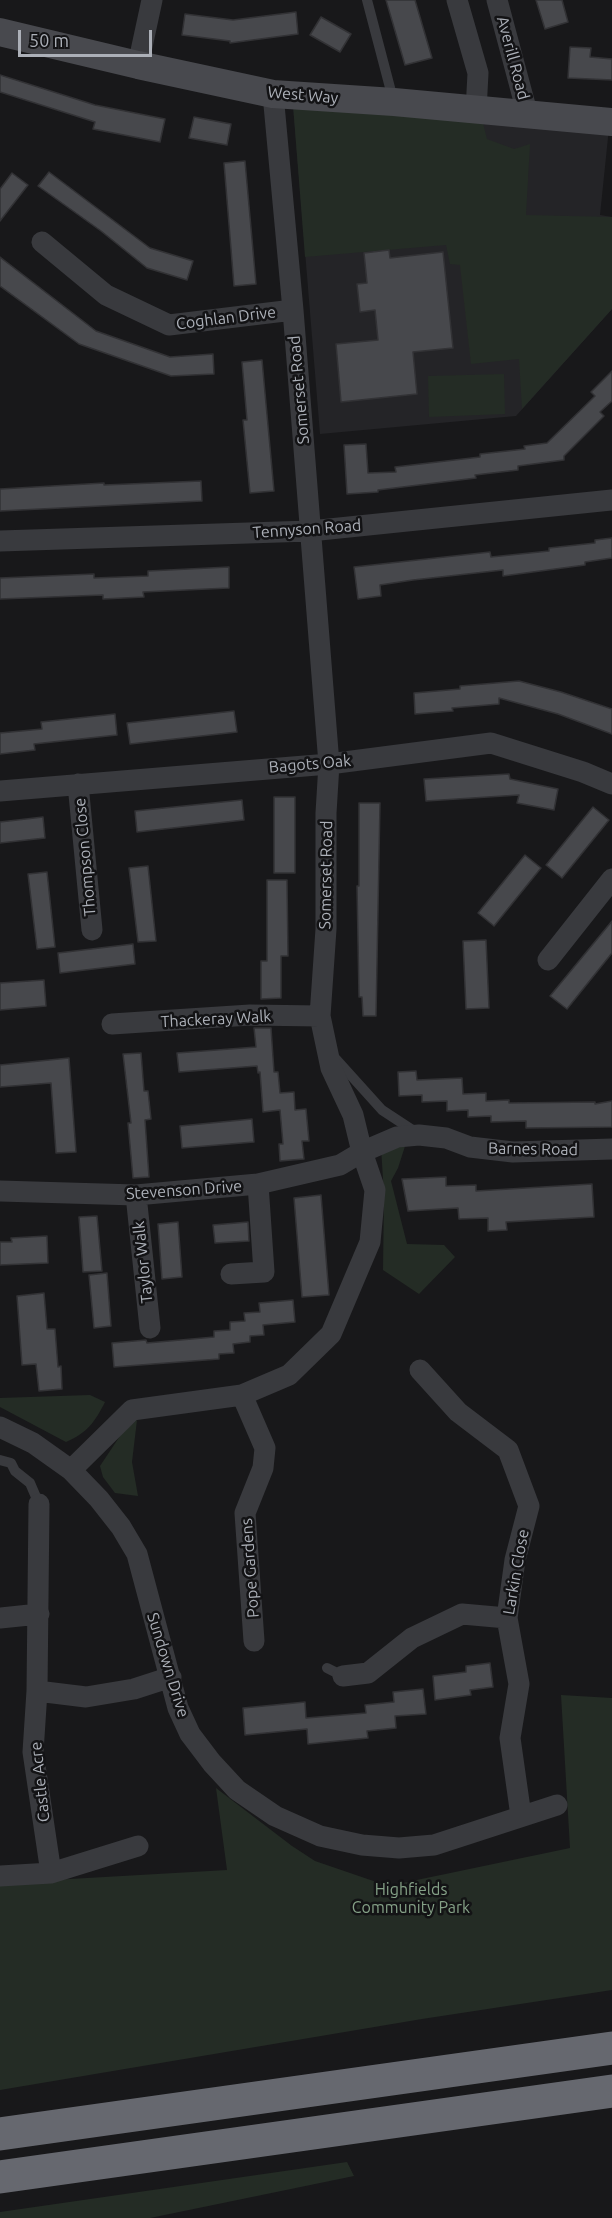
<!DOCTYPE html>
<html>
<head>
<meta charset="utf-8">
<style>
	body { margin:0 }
	#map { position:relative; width:612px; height:2218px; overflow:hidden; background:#18181a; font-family:Ubuntu,sans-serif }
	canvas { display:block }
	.scale { position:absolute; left:18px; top:30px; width:134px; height:27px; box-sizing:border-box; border:3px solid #acb0b8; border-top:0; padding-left:8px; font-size:18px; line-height:21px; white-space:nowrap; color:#acb0b8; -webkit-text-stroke:4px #131315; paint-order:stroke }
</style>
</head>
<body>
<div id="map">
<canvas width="612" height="2218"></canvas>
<div class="scale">50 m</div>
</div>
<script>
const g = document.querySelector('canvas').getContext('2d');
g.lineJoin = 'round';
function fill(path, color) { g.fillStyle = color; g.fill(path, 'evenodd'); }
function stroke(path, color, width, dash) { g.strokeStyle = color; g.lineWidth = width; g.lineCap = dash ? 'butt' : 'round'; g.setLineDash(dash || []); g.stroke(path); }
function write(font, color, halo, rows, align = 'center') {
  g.font = font + ' Ubuntu,sans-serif'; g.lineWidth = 5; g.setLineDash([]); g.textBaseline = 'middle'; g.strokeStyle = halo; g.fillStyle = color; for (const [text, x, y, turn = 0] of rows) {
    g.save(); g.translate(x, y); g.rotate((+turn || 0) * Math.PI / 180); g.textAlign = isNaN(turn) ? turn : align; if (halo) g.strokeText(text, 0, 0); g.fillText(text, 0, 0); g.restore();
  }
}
const built = new Path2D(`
	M293,105L609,128L600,215L612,217V309L516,416L320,434Z`);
const green = new Path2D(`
	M293,105L482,119L487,139L514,149L530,144L526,215L612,217V309L522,409L519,359L471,364L460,265L450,264L446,245L305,257Z
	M504,374L505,414L429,417L428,376Z
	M407,1140L398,1168L391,1181L407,1244L444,1245L455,1257L419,1294L383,1270L384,1195L381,1147Z
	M90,1395L105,1402C95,1422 87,1433 66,1442L0,1407V1398Z
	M137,1420L132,1462L138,1496L115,1493L103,1477L100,1466L122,1433Z
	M561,1695L612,1698V1990L422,2019L0,2090V1883L227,1870L216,1788L292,1846L315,1861L388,1886L570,1848Z
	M347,2162L354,2176L150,2218H0V2212Z`);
const building = new Path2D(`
	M386,0H415L432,58L405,65Z
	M536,0H562L568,22L545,29Z
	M296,12L298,34L230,43V41L182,35L185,14L233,20Z
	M321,17L351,34L340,52L310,35Z
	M570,47L591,48L590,57L612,59V80L568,78Z
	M0,75L95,105L165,119L160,142L93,129L95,122L0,92Z
	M194,117L231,124L227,145L189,138Z
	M245,161L256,284L234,286L224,163Z
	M49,172L150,248L193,261L187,280L147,268L101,231L38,186Z
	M12,173L28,185L0,221V189Z
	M389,250L390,258L443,252L453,348L413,352L417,394L341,402L336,344L378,340L375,310L360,312L357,284L367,283L364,253Z
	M0,257L96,331L170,357L213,354L214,374L171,376L79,344L0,286Z
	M262,360L274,491L250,493L243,420H247L242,362Z
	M612,371V401L600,412L604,416L564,456V460L518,466V470L475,475L476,478L378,490V492L347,494L344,445L366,444L368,473L396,472L395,467L480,457V454L525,449L524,446L547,443L595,396L591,392Z
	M201,481L202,501L0,511V489L104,483V485Z
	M612,538V558L585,562V565L503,576V570L413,580L380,585L381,596L358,599L354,567L490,552L491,557L549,551V548L595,543V540Z
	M229,567V588L143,592L144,597L103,599V595L0,599V578L94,574V578L148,576V571Z
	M519,681L561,692L612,709V734L558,714L499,698V704L452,708L453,711L415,714L414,693L460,689V686Z
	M234,711L237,732L130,744L127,723Z
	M115,714L117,735L34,744L35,750L0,754V733L42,729L41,722Z
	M509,774L510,779L558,789L554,810L517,803L519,795L426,801L424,779Z
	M274,797H295V873H274Z
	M242,800L244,820L137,832L135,811Z
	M359,803H380L376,1016H363L362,997H359L357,886H359Z
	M593,807L609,820L562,878L546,865Z
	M43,817L45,838L0,843V822Z
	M525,855L541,868L494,926L478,913Z
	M148,866L156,941L138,942L129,868Z
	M47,872L55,947L37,949L28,874Z
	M267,880H287L288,956H281V998L261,999V961H267Z
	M612,921V953L567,1009L550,996Z
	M486,940L489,1008L466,1009L463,941Z
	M133,944L135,964L60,973L58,953Z
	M44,980L46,1006L0,1010V983Z
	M254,1028H271L274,1072H278L280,1093L294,1092L295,1110L306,1109L309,1141H302L304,1159L280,1161L279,1144H283L280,1110L263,1112L260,1072L258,1073L257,1066L179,1072L177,1053L256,1047Z
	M141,1053L144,1091H148L151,1119L145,1120L149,1177L133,1178L128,1123H131L123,1054Z
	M69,1058L76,1152L56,1153L51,1083L0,1087V1065Z
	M416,1071L417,1080L462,1078L463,1094L486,1093V1101L509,1100V1103L595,1102V1104L612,1101V1127L526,1128V1121L491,1122V1116L468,1117V1110L447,1111V1101L422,1102V1095L399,1096L398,1072Z
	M252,1119L254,1142L182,1148L180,1126Z
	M446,1177V1186L476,1185V1191L592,1184L594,1217L506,1222L507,1230L488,1231V1218L459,1219L458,1208L408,1211L402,1179Z
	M321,1195L329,1295L302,1297L294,1198Z
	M97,1216L102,1271L83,1272L79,1217Z
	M178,1222L182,1277L162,1279L158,1224Z
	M248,1222L249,1241L215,1243L213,1225Z
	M47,1236L48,1263L0,1265V1242H12L11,1238Z
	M107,1273L111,1326L94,1328L89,1275Z
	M44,1293L47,1329H55L58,1367L61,1366L62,1389L39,1391L36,1364L22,1365L17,1296Z
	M293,1300L295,1322L263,1325L264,1335L250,1336V1342L233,1344L234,1353L219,1354V1359L114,1367L112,1343L146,1340L147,1343L214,1337V1331L230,1330V1322L245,1321L244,1313L260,1312L259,1303Z
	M490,1663L493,1687L470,1690L471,1695L435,1700L433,1676L466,1672V1666Z
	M423,1689L426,1714L395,1716L396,1728L367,1731L368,1738L308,1744L307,1729L245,1735L243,1708L305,1702L306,1718L366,1713L365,1705L394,1702L393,1692Z`);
const lane = new Path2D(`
	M367,0L393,99
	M336,1059L382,1110L417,1133
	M0,1460L11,1463L15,1471L30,1483L39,1504
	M327,1668L343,1676`);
const street = new Path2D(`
	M457,0L478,73L476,111
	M497,0L528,116
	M138,65L152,0
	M42,242L106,295L169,325L293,310
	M0,541L310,531L612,500
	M78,784L92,930
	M0,791L329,764L491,743L583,772L612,784
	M548,960L612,879
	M112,1024L250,1015L320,1016
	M0,1191L136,1195L258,1184L340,1165L362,1152L397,1137L419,1135L446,1138L470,1147L513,1152L612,1149
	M136,1195L150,1328
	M231,1274L264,1272L258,1184
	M420,1370L458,1412L508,1450L529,1506L515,1560L507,1618L519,1684L510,1738L521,1816
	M242,1395L265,1448L263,1468L245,1513L254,1641
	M0,1427L33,1443L71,1470L99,1499L121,1527L137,1554L178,1708L190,1734L212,1763L237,1790L275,1816L320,1836L362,1845L399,1848L434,1845L557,1805
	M71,1470L132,1410L242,1395L289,1375L331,1334L370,1242L375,1190L362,1152L353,1115L331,1068L320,1016L326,929V813L329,764L293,310L273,94
	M0,1618L39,1614
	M343,1676L368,1673L412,1638L462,1614L507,1618
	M37,1691L39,1504
	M51,1873L33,1752L37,1691L86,1697L134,1689L171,1677
	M0,1876L51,1873L138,1846`);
const secondary = new Path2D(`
	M0,32L138,65L273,94L394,102L612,122`);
const highway = new Path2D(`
	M0,2134L612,2048
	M0,2177L612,2091`);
const streetNames = [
	["Averill Road",513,58,75],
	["West Way",303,95,5],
	["Coghlan Drive",226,318,-7],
	["Somerset Road",299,390,-95],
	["Tennyson Road",307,529,-4],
	["Bagots Oak",310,764,-5],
	["Thompson Close",85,857,-95],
	["Somerset Road",326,875,-89],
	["Thackeray Walk",216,1019,-3],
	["Barnes Road",533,1149,1],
	["Stevenson Drive",184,1190,-4],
	["Taylor Walk",143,1262,-96],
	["Pope Gardens",250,1568,-94],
	["Larkin Close",516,1572,-80],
	["Sundown Drive",168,1665,73],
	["Castle Acre",40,1782,-96]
];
const parkNames = [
	["Highfields",411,1890],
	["Community Park",411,1908]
];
fill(built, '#242427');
fill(green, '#242c25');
fill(building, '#47484c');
stroke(building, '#323235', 1.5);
stroke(lane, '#393a3e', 10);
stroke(street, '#393a3e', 21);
stroke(secondary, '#48494e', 28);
stroke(highway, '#66686f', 33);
write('16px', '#acb0b8', '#131315', streetNames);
write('16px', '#85a187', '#131315', parkNames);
</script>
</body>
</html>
